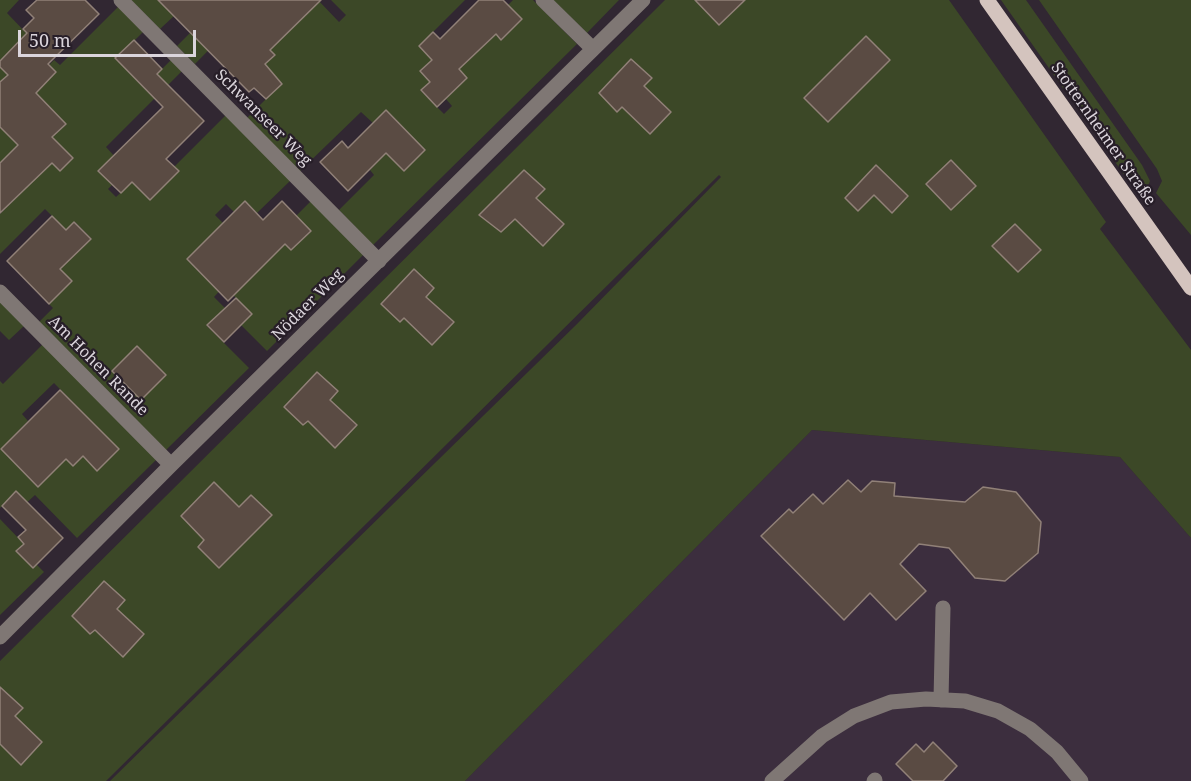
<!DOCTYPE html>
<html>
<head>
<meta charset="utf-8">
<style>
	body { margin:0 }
	#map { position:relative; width:1191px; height:781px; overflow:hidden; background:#312732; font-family:"Noto Serif",serif }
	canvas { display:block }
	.scale { position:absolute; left:18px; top:30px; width:178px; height:27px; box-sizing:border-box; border:3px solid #dbd5dc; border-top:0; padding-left:8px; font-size:18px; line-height:21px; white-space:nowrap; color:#dbd5dc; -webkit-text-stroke:4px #271e28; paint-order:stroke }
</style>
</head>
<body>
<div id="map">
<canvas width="1191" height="781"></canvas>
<div class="scale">50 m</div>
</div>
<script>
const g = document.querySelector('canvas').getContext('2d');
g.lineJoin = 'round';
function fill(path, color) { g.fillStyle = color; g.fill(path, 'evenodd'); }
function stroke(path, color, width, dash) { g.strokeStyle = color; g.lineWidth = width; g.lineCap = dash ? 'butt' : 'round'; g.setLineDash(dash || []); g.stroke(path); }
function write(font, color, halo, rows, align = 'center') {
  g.font = font + ' "Noto Serif",serif'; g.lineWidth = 4.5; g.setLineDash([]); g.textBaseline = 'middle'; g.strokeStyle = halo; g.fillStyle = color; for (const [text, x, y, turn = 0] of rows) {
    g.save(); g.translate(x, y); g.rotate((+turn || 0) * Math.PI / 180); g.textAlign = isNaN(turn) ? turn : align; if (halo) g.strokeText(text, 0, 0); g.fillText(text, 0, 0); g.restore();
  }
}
const built = new Path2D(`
	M812,430L1120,457L1191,538V781H465Z`);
const green = new Path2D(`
	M0,0H19L7,13L30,37L36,74L45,83L56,72L49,65L54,60L60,65L119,6L144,31L116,59L144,87L172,59L183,70L106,147L127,170L101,173L112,185L108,189L116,197L132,182L151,199L173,177L169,172L227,114L291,180L257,213L245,202L234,212L226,204L215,215L228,228L209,237L187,259L201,274L251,278L285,244L291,250L311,231L296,216L312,200L364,254L267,351L241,325L252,314L224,286L214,297L225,308L207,326L249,368L166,450L39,322L53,308L49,304L72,281L60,269L91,238L75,222L66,230L45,209L0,254V214L27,187L2,162L0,163V127L40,149L66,124L52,110L0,82V67L8,75L5,78L14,87L7,54L0,61ZM137,346L166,375L141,400L112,371Z
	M131,0H158L174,16L160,29Z
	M318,0L339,22L346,15L331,0H465L419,46L432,60L420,71L430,82L421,91L444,114L452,106L446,99L467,78L459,69L496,34L502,40L522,19L508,5L513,0H533L577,44L373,245L339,210L374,175L370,170L386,153L404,171L425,150L386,111L373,123L361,112L300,171L247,118L281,84L265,64L267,47Z
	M553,0H619L587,33Z
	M665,0H949L1106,222L1100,229L1191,350V538L1120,457L812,430L465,781H110L577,324L721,177L719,175L106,781H0V661Z
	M1001,0H1026L1142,165L1150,181L1148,186L1137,193Z
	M1039,0H1191V235L1156,193L1162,181L1157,169Z
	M254,4L195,64L177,46L214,9Z
	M0,301L24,326L9,340L0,331Z
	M43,344L157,459L77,538L35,495L23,506L13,495L0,508V381L3,384ZM54,383L119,449L97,470L83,456L73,466L66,459L38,486L1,449L28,421L22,414Z
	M0,519L24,544L17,552L32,567L36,564L44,572L0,615Z`);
const building = new Path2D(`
	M37,0H85L99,14L48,64L56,72L36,93L66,124L52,137L73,158L60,171L52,163L0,213V163L18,145L0,127V82L8,75L0,67V61L27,33L23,29L34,18L26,10Z
	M158,0H321L270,50L275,55L265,64L282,84L266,99L254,88L249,92Z
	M479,0H503L522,19L501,40L496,34L459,69L467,78L437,107L421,90L430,82L420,71L432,60L419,46L433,32L440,39Z
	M695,0H745L719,25Z
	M866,36L890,60L828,122L804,98Z
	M134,40L162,69L157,74L204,121L166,159L179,171L150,200L132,182L121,193L98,171L163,107L115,58Z
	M631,59L652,78L644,86L671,112L650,134L622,107L617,112L599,93Z
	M386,110L425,150L404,171L386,153L348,191L320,162L342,141L348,148Z
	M951,160L976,186L951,210L926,184Z
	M876,165L908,196L892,213L874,195L858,211L845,198Z
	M524,170L545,189L536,198L564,224L543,246L515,219L501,232L479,215Z
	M245,201L263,220L282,201L311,231L291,250L285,244L228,301L187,259Z
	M52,216L66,230L74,222L91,239L60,269L72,281L49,304L7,261Z
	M1015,224L1041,250L1018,272L992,246Z
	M414,269L434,288L426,297L454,322L432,345L404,318L400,322L381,304Z
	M236,298L252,314L224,342L207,325Z
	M137,346L166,375L141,400L112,371Z
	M317,372L338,391L330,400L357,425L335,448L308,421L303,425L284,407Z
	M60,390L119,449L97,471L83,456L73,466L66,459L38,487L1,449Z
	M848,480L861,492L872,481L895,483L894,496L965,502L983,487L1016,492L1041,522L1038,553L1005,581L975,578L949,548L919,544L900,564L926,591L896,620L870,593L844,620L761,536L789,509L793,513L813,494L823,504Z
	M214,482L239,507L251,495L272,515L219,568L198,547L204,540L181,516Z
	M16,491L63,538L33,568L16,551L24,544L18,537L26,530L2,506Z
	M104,581L125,600L117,609L144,634L123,657L95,630L90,634L72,616Z
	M0,687L23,708L15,716L42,742L21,765L0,744Z
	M933,742L957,766L943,781H913L896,764L916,744L924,752Z`);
const minor = new Path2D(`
	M121,0L379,261
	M543,0L593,49
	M0,292L171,465
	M0,637L171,465L643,0
	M941,700L943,608
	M772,781L822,736L854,716L891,702L926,699L965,701L998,711L1030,729L1057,752L1081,781
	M874,781L875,780`);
const major = new Path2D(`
	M987,0L1191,288`);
const streetNames = [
	["Schwanseer Weg",263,118,45],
	["Stotternheimer Straße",1103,134,55],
	["Nödaer Weg",308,305,-45],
	["Am Hohen Rande",98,366,45]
];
fill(built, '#3c2e3e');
fill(green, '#3c4827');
fill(building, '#5a4b43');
stroke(building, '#918178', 1.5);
stroke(minor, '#7f7774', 15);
stroke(major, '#d4c4be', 15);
write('16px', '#dbd5dc', '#271e28', streetNames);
</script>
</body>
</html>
